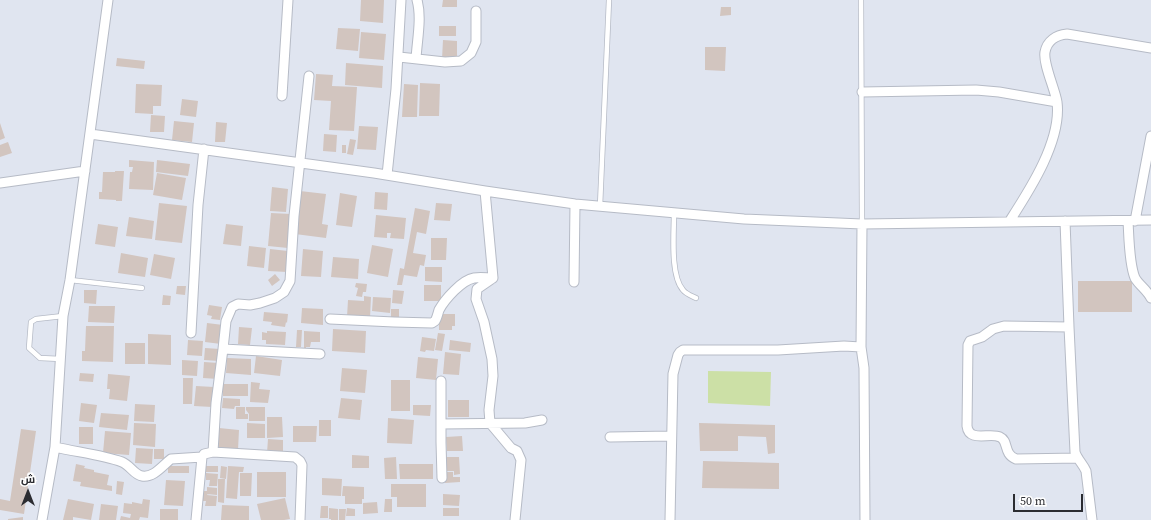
<!DOCTYPE html>
<html>
<head>
<meta charset="utf-8">
<style>
	body { margin:0 }
	#map { position:relative; width:1151px; height:520px; overflow:hidden; background:#e0e5f0; font-family:"Source Serif 4",Cairo,serif }
	canvas { display:block }
	.north { position:absolute; left:8px; top:472px; width:40px; height:40px; -webkit-text-stroke:3px #fff; paint-order:stroke; rotate:0deg; font-size:11px; font-weight:700; line-height:16px; text-align:center; color:#2b2c31 }
	.north::after { content:''; display:block; margin:auto; width:14px; height:18px; background:#2b2c31; clip-path:polygon(50% 0,100% 100%,50% 72%,0 100%) }
	.scale { position:absolute; left:1013px; top:494px; width:70px; height:18px; box-sizing:border-box; border:2px solid #2b2c31; border-top:0; padding-left:5px; font-size:12px; line-height:14px; white-space:nowrap; color:#2b2c31; -webkit-text-stroke:3px #fff; paint-order:stroke }
</style>
</head>
<body>
<div id="map">
<canvas width="1151" height="520"></canvas>
<div class="north">ش</div>
<div class="scale">50 m</div>
</div>
<script>
const g = document.querySelector('canvas').getContext('2d');
g.lineJoin = 'round';
function fill(path, color) { g.fillStyle = color; g.fill(path, 'evenodd'); }
function stroke(path, color, width, dash) { g.strokeStyle = color; g.lineWidth = width; g.lineCap = dash ? 'butt' : 'round'; g.setLineDash(dash || []); g.stroke(path); }
const green = new Path2D(`
	M708,371L771,372L770,406L708,403Z`);
const building = new Path2D(`
	M361,0H384L383,23L360,21Z
	M443,0H457V7H442Z
	M721,7H731V15L720,16Z
	M439,26H456V36H439Z
	M338,28L360,29L358,51L336,49Z
	M361,32L386,34L384,60L359,58Z
	M443,40L457,41V60L442,59Z
	M705,47H726L725,71L705,70Z
	M117,58L145,61L144,69L116,66Z
	M346,63L383,66L382,88L345,85Z
	M316,74L333,75L332,86L357,87L354,131L329,130L331,101L314,100Z
	M420,83L440,84L439,116H419Z
	M136,84L162,85L161,106H153V114L135,113Z
	M404,84L418,85L417,117H402Z
	M182,99L198,101L196,117L180,115Z
	M151,115L165,116L164,132H150Z
	M174,121L194,123L192,142L172,140Z
	M216,122L227,123L225,142H215Z
	M0,123L5,138L0,140Z
	M359,126L378,127L376,150L357,149Z
	M324,134L337,135L336,152L323,151Z
	M350,139L356,140L353,155L347,154Z
	M8,142L12,153L0,157V145Z
	M342,145H346V153H342Z
	M129,160L154,162L153,190L129,189L130,172H132L133,167H129Z
	M157,160L190,164L188,176L156,172Z
	M115,171H124L122,201H116V200L99,199V192H102L103,172H115Z
	M157,173L186,178L182,200L153,195Z
	M272,187L288,189L286,212L270,211Z
	M300,191L326,194L322,224L328,225L326,238L295,234Z
	M375,192L388,193L387,210L374,209Z
	M340,193L357,196L352,227L336,225Z
	M159,203L187,206L182,243L155,240Z
	M436,203L452,204L450,221L434,220Z
	M415,208L430,211L426,234L417,232L413,253L426,255L424,266L420,265L417,277L404,275L402,285H397L400,268L404,269Z
	M271,213L291,214L288,248L268,246Z
	M376,215L406,218L404,239L390,238L391,233H387V238L374,237Z
	M129,217L154,221L152,239L126,236Z
	M98,224L118,227L115,247L95,244Z
	M226,224L243,226L241,246L223,244Z
	M431,238H447L446,260H431Z
	M372,245L393,249L388,277L367,273Z
	M249,246L266,248L264,268L247,266Z
	M270,249L288,251L287,272L268,271Z
	M303,249L323,251L321,277L301,276Z
	M121,253L148,258L145,277L118,273Z
	M154,254L175,258L171,279L150,275Z
	M333,257L359,259L358,279L331,277Z
	M425,267H442V282L425,281Z
	M275,274L280,280L272,286L268,280Z
	M1078,281H1132V312H1078Z
	M356,283L367,284L366,292H363L362,297L356,296L358,288L355,287Z
	M424,285H441V301H424Z
	M177,286H186L185,295L176,294Z
	M84,290H97L96,304L84,303Z
	M393,290L404,291L402,304L392,303Z
	M163,295L171,296L170,305H162Z
	M364,296L371,297L370,318L347,317L348,300L364,301Z
	M373,297L391,298L390,313L372,311Z
	M209,305L222,307L220,320L211,319L212,316L207,315Z
	M89,306H115L114,323L88,322Z
	M302,308L323,309V325L301,323Z
	M391,309H399V318H391Z
	M264,312L288,314L287,323L286,322L285,327L271,325L272,322L263,321Z
	M439,314H455V326H452V330H439Z
	M207,323L223,325L221,344L205,342Z
	M86,326H114L113,362L82,361V351H85Z
	M239,327L252,328L250,345L238,344Z
	M333,329L366,331L365,353L332,351Z
	M297,330H302L301,347H296Z
	M267,331L286,332L285,345L266,344V340H262V332L267,333Z
	M304,331L320,332V342H311L310,347H306V348H304Z
	M438,333L445,334L442,351L435,350Z
	M148,334L171,335V365L148,364Z
	M422,337L436,339L434,351L426,350L425,352L420,351Z
	M188,340L203,341L202,356L187,355Z
	M450,340L471,343L470,352L449,350Z
	M125,343H145V364H125Z
	M205,348L220,349L219,361L204,360Z
	M445,352L461,354L459,375L443,374Z
	M256,356L282,360L280,376L254,373Z
	M418,357L438,359L436,380L416,378Z
	M227,358L251,359V375L226,373Z
	M182,360L198,361L197,376L182,375Z
	M204,362L219,363L218,379L203,378Z
	M342,368L367,370L365,393L340,391Z
	M80,373L94,374L93,382L79,381Z
	M108,374L130,376L127,401L109,399L110,389H107Z
	M183,378H193L192,404H183Z
	M391,380H410V411H391Z
	M251,382L260,383L259,389L270,390L268,403L250,402Z
	M223,384H248V396H223Z
	M196,386L214,387L212,407L194,406Z
	M223,398L240,399V406H235L234,409L222,408Z
	M341,398L362,400L360,420L338,418Z
	M448,400H469V417H448Z
	M81,403L97,405L94,423L79,421Z
	M135,404L155,405L154,422L134,421Z
	M413,405H431L430,416L413,415Z
	M236,407H245V414H248V419H236Z
	M246,407H265V421H249V414L246,410Z
	M101,413L129,415L127,430L99,427Z
	M267,417H282L283,437L267,438Z
	M388,418L414,420L412,444L387,443Z
	M319,420H331V436H319Z
	M134,423L156,424L155,447L133,445Z
	M247,423L265,424V438H247Z
	M699,423L775,425V453L768,454L766,437L738,436V451H700Z
	M293,426H317L316,442H293Z
	M79,427H93V444H79Z
	M219,428L239,430L238,450L218,449Z
	M21,429L36,431L24,514L0,510V499L10,501Z
	M105,431L131,433L129,455L103,453Z
	M462,436L463,451H447L446,437Z
	M268,439L283,440V454L267,453Z
	M136,448L153,449L152,464L135,463Z
	M154,449H164V459H154Z
	M352,455L369,456V468H352Z
	M396,457L397,479H385L384,458Z
	M444,457H459L460,474L454,475V471H445Z
	M703,461L779,463V489L702,488Z
	M76,464L85,466L84,468L94,470V472L109,475L107,485L112,486V491L80,486L81,482L73,481Z
	M399,464H433V479H400Z
	M168,466H189V473H168Z
	M205,466H218V472H205Z
	M221,466L227,467L226,479L220,478Z
	M228,466L244,467L243,472H239L237,499L226,498Z
	M257,472H286V497H257Z
	M445,472H453V477H460V482L445,483Z
	M206,473L218,474L217,486H209L210,480H206Z
	M240,473H252L251,496H240Z
	M322,478L342,479L341,496L322,495Z
	M218,479H225L224,503L218,502Z
	M166,480L185,481L183,506L164,505Z
	M117,481L124,482L122,495L116,494Z
	M391,484H426V507H397V497H391Z
	M343,486L364,487V499H362V504H345V496H342Z
	M207,487L217,488V495L207,494Z
	M203,491H207V495L217,496L216,506H205L206,501H203Z
	M443,494L460,495L459,506L443,505Z
	M285,498L290,519L284,520H261L257,504Z
	M68,499L94,504L91,520L73,517V520H63Z
	M143,499L150,500L148,518L140,517L139,520H120L121,516L130,518L131,514L123,513L124,503L132,504V502L142,504Z
	M385,499H392V512H384Z
	M377,502L378,513L363,514V503Z
	M101,504L118,506L116,520H99Z
	M222,505L249,506V520H221Z
	M321,506H328V518H320Z
	M329,508L338,509V520H331V519H329Z
	M347,508L355,509V516H346Z
	M443,508H459V516H443Z
	M160,509H178V520H160Z
	M339,509H346L345,520H339Z
	M23,517V520H8V519Z`);
const lane = new Path2D(`
	M861,0L862,224
	M600,206L609,0
	M674,213C674,233 670,275 683,290C686,294 692,296 696,298
	M70,280L142,288
	M61,359L40,358L29,348L31,322L36,319L63,316`);
const street = new Path2D(`
	M399,57L445,62L461,61L471,53L476,42V11
	M416,59C417,40 422,18 417,0
	M862,92L976,90L999,92L1057,102
	M282,96L288,0
	M90,134L374,173L485,191L575,204L744,219L862,224L1151,220
	M387,175L396,89L401,0
	M0,183L85,171
	M485,191L493,278L477,289L476,299L484,322L492,359L493,376L489,410L490,423L511,448L517,451L521,460L515,520
	M1065,221L1069,327L1075,452C1077,459 1083,464 1086,471L1092,520
	M1128,221C1129,237 1129,264 1135,278C1139,285 1147,290 1151,298
	M1135,221L1151,136
	M1009,222C1029,191 1062,141 1057,102C1055,89 1043,64 1045,52C1047,41 1056,35 1067,34L1151,48
	M862,224L861,347L864,368L865,520
	M574,282L575,204
	M330,319L394,322L432,323L435,321C437,318 438,313 439,310C445,299 462,280 474,278C480,277 487,278 493,278
	M1069,327L1004,326L993,329L982,337L970,341L968,345L967,426C969,443 990,432 1000,437C1009,441 1003,454 1016,459L1078,458
	M191,333L198,205L204,149
	M223,349L226,321L232,307L238,304L250,305L260,303L275,298L284,292L290,281L294,216L309,76
	M441,381V442L442,478
	M441,424L525,423L542,420
	M610,437L671,436
	M55,447C76,452 103,455 122,462C130,465 134,475 142,476C154,478 163,465 171,459L202,457
	M213,452L216,403L223,349L320,354
	M42,520L55,447L63,316L70,280L108,0
	M196,520L202,457L204,454L213,452L295,457L300,461L302,465L300,520
	M670,520L673,374L678,355L680,352L683,350H778L844,346L861,347`);
fill(green, '#cce0a6');
fill(building, '#d2c5bf');
stroke(lane, '#b6bbc6', 6);
stroke(street, '#b6bbc6', 11);
stroke(lane, '#fff', 4.5);
stroke(street, '#fff', 9);
</script>
</body>
</html>
